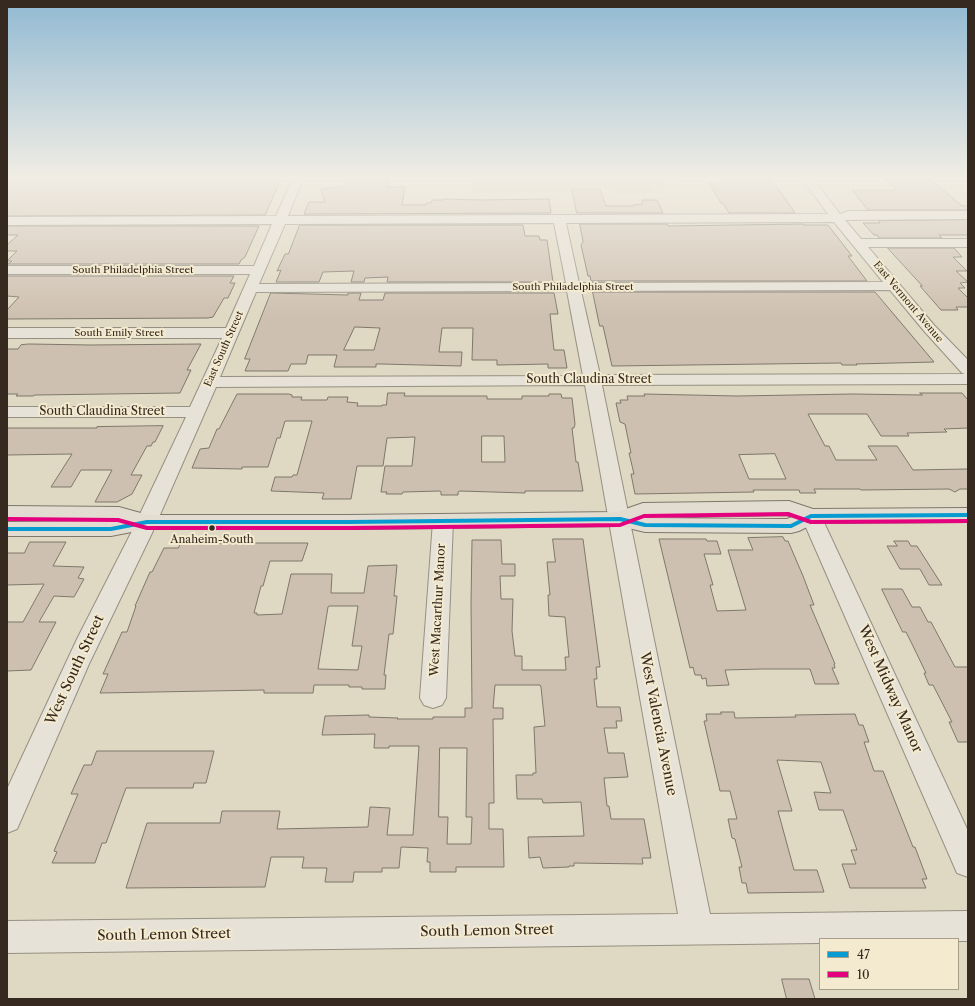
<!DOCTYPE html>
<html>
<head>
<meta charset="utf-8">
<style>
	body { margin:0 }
	#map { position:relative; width:975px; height:1006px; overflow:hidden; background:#dfd8c2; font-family:"Libre Caslon Text",serif }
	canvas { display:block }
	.frame { position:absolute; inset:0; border:8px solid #36291f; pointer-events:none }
	.legend { position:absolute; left:819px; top:938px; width:140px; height:52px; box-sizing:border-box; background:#f3eacf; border:1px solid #a79d89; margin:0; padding:5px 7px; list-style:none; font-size:12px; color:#36291f }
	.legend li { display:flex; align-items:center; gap:8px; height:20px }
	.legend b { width:20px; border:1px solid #a79d89 }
</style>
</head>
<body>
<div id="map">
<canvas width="975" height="1006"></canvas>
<div class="frame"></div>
<ul class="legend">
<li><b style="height:5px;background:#089bd2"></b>47</li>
<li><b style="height:5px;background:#e5007d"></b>10</li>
</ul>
</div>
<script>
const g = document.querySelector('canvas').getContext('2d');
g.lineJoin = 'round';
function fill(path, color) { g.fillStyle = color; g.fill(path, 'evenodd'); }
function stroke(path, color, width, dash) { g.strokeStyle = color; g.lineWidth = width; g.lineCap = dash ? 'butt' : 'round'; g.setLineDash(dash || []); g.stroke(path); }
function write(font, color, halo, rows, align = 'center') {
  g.font = font + ' "Libre Caslon Text",serif'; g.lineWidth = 4; g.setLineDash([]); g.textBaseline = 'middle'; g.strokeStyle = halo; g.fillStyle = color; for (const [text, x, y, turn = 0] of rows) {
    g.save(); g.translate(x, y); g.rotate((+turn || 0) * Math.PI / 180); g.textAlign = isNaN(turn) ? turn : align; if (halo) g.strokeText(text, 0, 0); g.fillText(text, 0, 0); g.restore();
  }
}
const green = new Path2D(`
	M477,176H675L677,180H664L666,186H652L655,193H616L614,188H568L569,195L561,192L473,193V177Z`);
const building = new Path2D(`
	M348,176H390L387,187H405L402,205H426V203H431L432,200H443L444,199L479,200L549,199L551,213L304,214L309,202H325L321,189L345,186Z
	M749,176H769L795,213H729L723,203H721L708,182H726L723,178H750Z
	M11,177L276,176L282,177L265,215L7,216V180Z
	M929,178L962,206H968V210H868L852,190H897L885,179Z
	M572,189H600L606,206H633V205L643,204L642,200H657L663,213H577Z
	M968,220V235H939L942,238H879L877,235H874L863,223H880L879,221Z
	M580,224H667L668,226L803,224L804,225H828L852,256H848L867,281H591L590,276H588L581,245L583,242Z
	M300,225H523L525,236H539L540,240H547L553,282H387L388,277L365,278L364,282H351L354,271L323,272L319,282H276L281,270L277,271L285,254H288Z
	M7,226H259L245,257L241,260L239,264H8L12,261H7L17,251H7V245L18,235H7Z
	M888,248H954L962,257H953L967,271H956L968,282L960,283L965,288H958L968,298V307H956L958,310H941L920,286H922Z
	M7,276H234L230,283H235L228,298H224L213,317L208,318L7,319V310L19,297L7,296Z
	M593,292H875L934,362L856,364L857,365H842L841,363L612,366L603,326H600Z
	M271,293L348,295V293H361L359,300H383L385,293H554L558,314H550L554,350H564L567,368H548V364L497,365V360H472L473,328H442L439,352H462L461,366L382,364H376V367H334L337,355H308L306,364H291L288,371H245L250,359H245ZM355,327L380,328L374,350H344Z
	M29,344L91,345L201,344L187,370H191L180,393L35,395L33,396H16L18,394H7V349H18L21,345Z
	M388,393H405L404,396H487V399H522V396H549V394H561L562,398H572L575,424L574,428H572L576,462H578L583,491H525V493L460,491L458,492V495H441V492L440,491L403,492L402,494H386L387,492H381L385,466H412L415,437L387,438L383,466H357L351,499H322L324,493L271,491L275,477H292L293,475H297L312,421H285L280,438H277L268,467H242V469L192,468L200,449L209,448L217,429H219L237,394H289L292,395V397H302L301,400H327L328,397H348L347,402L358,403L357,406H382V405H386ZM482,436H504L505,462H482Z
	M920,393H962L968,400V428L944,429L947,432L907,433L909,436H881L867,414H808L825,446H829L836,460H877L868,446H897L913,470L968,469V489H960L955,492L949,489L861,490L860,489H814L816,493H800L799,490H753L754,492L635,494L631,474H634L629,453H631L625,424L620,422L616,403H621L620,400H628L627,396H645L644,394L737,396L852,394L922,395ZM775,454L786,479H749L739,455Z
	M163,426L155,442H153L151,446H147L131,475H142L132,494L117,502H95L112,470H81L71,487H51L72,454L7,455V428H97V427Z
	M783,537L785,541H788L803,576L814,605H810L835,664H834L835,668H832L839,684H815L810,669H761L725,670L729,685L707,686L706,678L702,679L701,675H695L693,667L690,668L659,539H706L707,541H717L721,554H704L713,585H710L717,611L746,610L728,550H753L748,538Z
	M553,539H583L600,667H596L597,679H594L597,707H620L622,721H616L617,728H604L608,753H624L628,777L604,778L607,806H609L611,819H644L651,858H642L643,864L574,863V866H569V867L543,868L540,857L529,858L528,837L584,836L581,802L543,803L542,799H517L516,775H533V773H536L534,727L545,726L541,687L540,685H495L493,708H503V719H493L494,803H489V829H503L504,867H456V872H430V862H427L428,848L401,847L399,868H382V872H354L353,882H325L327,868H302L304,857H271L265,887L126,888L147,823H220L222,811H280L277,829L368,827L370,807L390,808L387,835H413L419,746H389V748H374L375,734L322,735L325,716L369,715V717L398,718L397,719H433V717H465V708H472L471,604L472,540H501L502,564H515V576H500L501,599H513L512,631L515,656H522V670H566L565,657H569L565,617L549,616L548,595H550L547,562H555ZM440,748H467L466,817H472L471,844H447L448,817H439Z
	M894,541H908L911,546H917L942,585H929L920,569H900L887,546H897Z
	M30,542H66L53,566L84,567L78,578L84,579L74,597L54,596L39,622H56L31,670L7,671V622H23L44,584L7,585V553H24Z
	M181,543H308L302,561H270L263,586H261L254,613H257V615L282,614L291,574H332L331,593H364L368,566L397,565L394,596H397L393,634H389L384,675H386L385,689H362V687H349V685H314L313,693H264V690L100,693L108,674H103L122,632H127L136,606H135L150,572H152L164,548H178ZM330,606H358L352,646H362L358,670L318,669L328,607Z
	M882,589H902L912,607H920L928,622H931L955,667H968V742H958L949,722H952L933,685H929L924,673H926L912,644L906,632H903Z
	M721,712H734L735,718L796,717L795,715L855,714L859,725H863L869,742H864L874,771H883L913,847H915L927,879H922L926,888H850L842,864H856L851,850H857L843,810H819L814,792L831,793L821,762L777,760L792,811H778L794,870H817L824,892L748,893L746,883H742L739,867H742L735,839L732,838L728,819H737L730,791H720L704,721H707L706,714H721Z
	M97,751H214L206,783H194L193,788H126L106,843H102L95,863H52L57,852L54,851L78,794H71L84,765H91Z
	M782,979H809L815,999H787Z`);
const minor = new Path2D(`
	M294,176H304L288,216L828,214L800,176H811L840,214L849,211H968V219L845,220L861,239H968V247H868L934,325L968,360V384L602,385L710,914L968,911V941H958V939H820V943L7,953V921L678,914L585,385L216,387L152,533L89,664L21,820L17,829L7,833V789L77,639L131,533L186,417H7V407H190L222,338H7V328H226L250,274H7V266H254L272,224L7,225V217L276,216ZM834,222L883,282L579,283L566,223ZM554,223L566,283L259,284L285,224ZM890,290L924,331L962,373L965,374L600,375L581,291ZM567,291L583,376L220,377L256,292Z
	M811,510L818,512L821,516L968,831V877L957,873L801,516L804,512Z
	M443,515L450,517L453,521L446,698L442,705L433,708L424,705L420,698L433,521L436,517Z`);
const major = new Path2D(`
	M789,501L813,509L968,508V522L815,523L799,531L791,533L645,532L620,526L349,529H147L111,536H7V522L117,521L7,520V506L119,507L148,515H349L617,512L643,503ZM787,515L792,517L787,519L644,518Z`);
const bus1 = new Path2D(`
	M7,529H111L147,522H349L620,519L645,525L791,526L811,516L968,515`);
const bus2 = new Path2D(`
	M7,519L118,520L147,528H349L620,525L644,516L788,514L811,522L968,521`);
const markers = [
	[212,528,3.5,"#36291f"]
];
const farStreetnames = [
	["South Philadelphia Street",133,270],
	["South Philadelphia Street",573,287],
	["East Vermont Avenue",908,302,50],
	["South Emily Street",119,333],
	["East South Street",224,349,-66]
];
const busNames = [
	["Anaheim-South",212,540]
];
const streetNames = [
	["South Claudina Street",589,380],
	["South Claudina Street",102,412],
	["West Macarthur Manor",438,610,-87]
];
const nearStreetnames = [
	["West South Street",75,670,-65],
	["West Midway Manor",890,689,66],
	["West Valencia Avenue",658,724,79],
	["South Lemon Street",487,931,-1],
	["South Lemon Street",164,935,-1]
];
fill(green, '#c7cca6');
fill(building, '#cec0b0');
stroke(building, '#7e786c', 1);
stroke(minor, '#969082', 2);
stroke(major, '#7e786c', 2);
fill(minor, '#e6e2d7');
fill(major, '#e2ddd0');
stroke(bus1, '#089bd2', 4);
stroke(bus2, '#e5007d', 4);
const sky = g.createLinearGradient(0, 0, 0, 317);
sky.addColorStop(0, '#91bad3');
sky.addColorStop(0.56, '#f1ede4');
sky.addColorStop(1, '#f1ede400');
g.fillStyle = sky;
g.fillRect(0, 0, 975, 317);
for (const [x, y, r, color] of markers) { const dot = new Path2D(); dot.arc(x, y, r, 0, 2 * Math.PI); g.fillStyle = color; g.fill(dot); stroke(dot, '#f3eacf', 1.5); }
write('10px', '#36291f', '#f3eacf', farStreetnames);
write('11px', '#36291f', '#f3eacf', busNames);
write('12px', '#36291f', '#f3eacf', streetNames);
write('14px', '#36291f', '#f3eacf', nearStreetnames);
</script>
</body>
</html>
